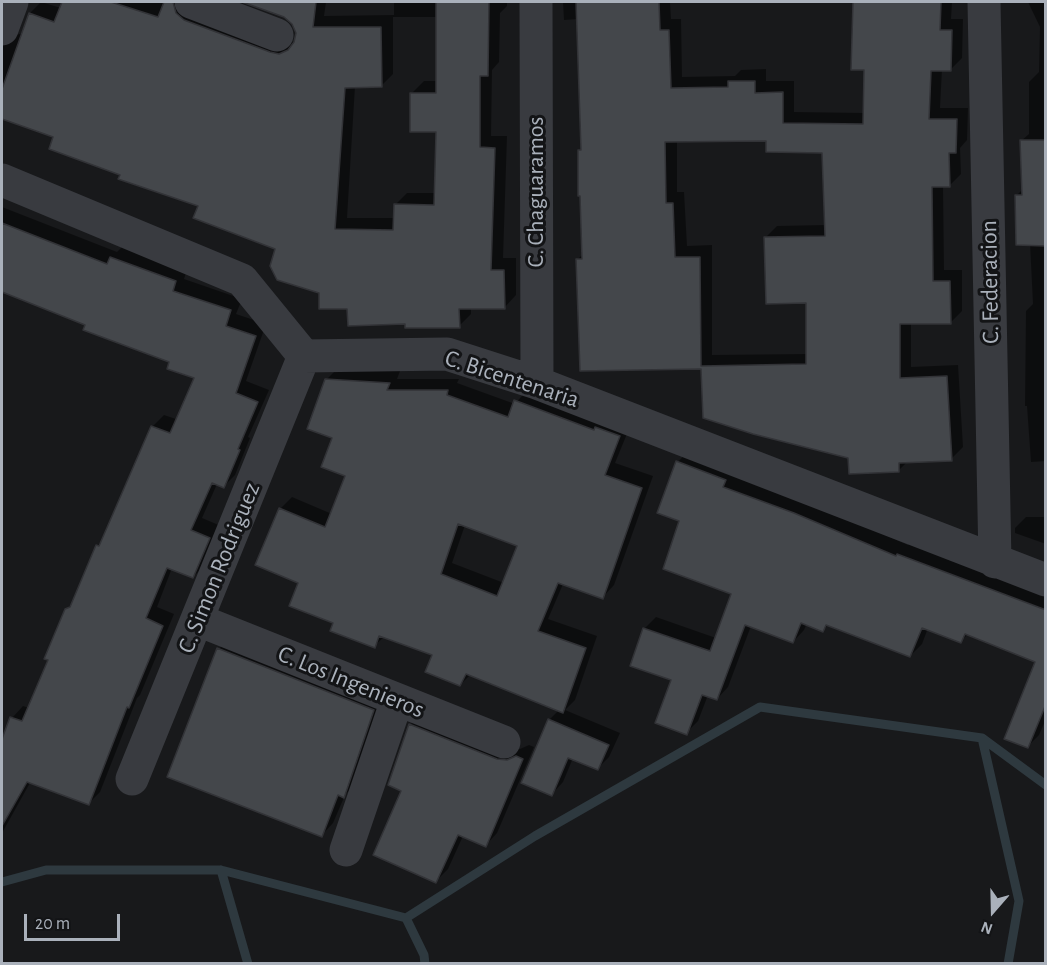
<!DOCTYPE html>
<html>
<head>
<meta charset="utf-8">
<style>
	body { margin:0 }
	#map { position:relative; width:1047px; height:965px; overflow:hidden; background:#18191b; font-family:"Alegreya Sans",sans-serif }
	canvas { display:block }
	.frame { position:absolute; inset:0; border:3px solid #aab1bb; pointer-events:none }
	.north { position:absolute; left:963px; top:881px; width:60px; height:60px; -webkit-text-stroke:4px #131416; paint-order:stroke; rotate:200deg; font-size:16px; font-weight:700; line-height:24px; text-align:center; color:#aab1bb }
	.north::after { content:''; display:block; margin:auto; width:21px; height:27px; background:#aab1bb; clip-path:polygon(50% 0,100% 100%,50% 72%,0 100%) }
	.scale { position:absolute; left:24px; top:914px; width:96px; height:27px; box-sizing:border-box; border:3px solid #aab1bb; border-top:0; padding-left:8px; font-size:18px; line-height:21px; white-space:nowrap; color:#aab1bb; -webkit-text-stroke:4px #131416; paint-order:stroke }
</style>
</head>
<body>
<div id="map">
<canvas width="1047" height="965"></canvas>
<div class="frame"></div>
<div class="north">N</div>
<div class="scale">20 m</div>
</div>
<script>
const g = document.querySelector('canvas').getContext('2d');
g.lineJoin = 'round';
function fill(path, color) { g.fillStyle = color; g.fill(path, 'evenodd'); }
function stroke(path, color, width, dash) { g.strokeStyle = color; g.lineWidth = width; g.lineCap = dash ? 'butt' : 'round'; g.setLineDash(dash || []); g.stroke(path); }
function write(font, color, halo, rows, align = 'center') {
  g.font = font + ' "Alegreya Sans",sans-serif'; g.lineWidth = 6; g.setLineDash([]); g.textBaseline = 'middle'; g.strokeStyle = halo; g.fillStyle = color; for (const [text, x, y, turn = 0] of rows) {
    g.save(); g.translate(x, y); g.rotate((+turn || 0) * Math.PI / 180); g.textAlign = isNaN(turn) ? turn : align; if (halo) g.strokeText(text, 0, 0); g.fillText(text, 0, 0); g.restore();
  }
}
const shadow = new Path2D(`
	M41,2L61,8L63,2H162L167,3L168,2H188L283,41L292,42L296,41L297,32L293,23L284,16L246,2H326L324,16L394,15V2H507V6L500,13L499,62L492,70L491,136H507L503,258H516V295L504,308H471V314L459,326L406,323L348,307L320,291L277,248L200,205L122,174L55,136L2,117V31L8,35L21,34L29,14ZM393,17H437V81H424L412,93L437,130L436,193H407L395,205V218H347L355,86H381L393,74Z
	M563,2H670L671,19H681L682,77L735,76L741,70L766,69V81H794V112L865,113V69L855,3L952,2L951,19H963L962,58L951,69H942L940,108H968L967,140L960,148L961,174L949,186H943L944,270H962V311L950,323H911V367L958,365L963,447L951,459L908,461L898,471L850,457L703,368L577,260L583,254L579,151L583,148L579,19L564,20ZM767,140L823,151L826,225L777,226L766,237L808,301L807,354L712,355V245L687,246L684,192H677V141Z
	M1028,2H1046V461L1031,462L1027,406H1025L1026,311L1033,304L1030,243L1016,196L1023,189L1021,141L1029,134V82L1039,72L1040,27Z
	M2,207L117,252L123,246L187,270L184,279L242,299L236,314L266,324L246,381L269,390L248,437L250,438L235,475L224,486L217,484L202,518L221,526L205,565L193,577L172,568L157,607L174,614L140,695L137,698L100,792L89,803L31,781L2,833V744L12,718L23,706L29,708L50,659L66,610L74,601L97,546L104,539L153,426L164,415L179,420L196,377L171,361L87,324L2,290Z
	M338,368L400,371L397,379H459L457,383L515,404L527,390L631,424L615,463L653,476L614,585L603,597L563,584L548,619L597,636L575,700L565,710L620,733L609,757L598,768L573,758L563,782L552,794L549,720L559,710L471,674L460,685L434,654L384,637L374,646L335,622L300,582L280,509L292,497L332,514L347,475L334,437L326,380ZM465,525L519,545L504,583L452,563Z
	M689,450L908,545L910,543L1046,594V719L1039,735L1027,747L1037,661L968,634L961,641L928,628L922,644L910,656L829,624L823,630L807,623L804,630L793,642L751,626L728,687L717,699L708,695L698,721L686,733L673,679L644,629L656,617L716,638L733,593L681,520L678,462Z
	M1026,517H1046V544L1015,533V528Z
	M230,637L384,698L355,784L345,795L333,823L322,835L219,649Z
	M422,713L509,748L520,749L529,745L534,747L497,833L486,845L463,836L448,869L436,881L403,790L410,725Z`);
const stream = new Path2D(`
	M982,738L1019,901L1008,964
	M221,870L248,964
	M2,882L46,870H221L406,918L535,836L760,707L982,738L1046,785
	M406,918L424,955L425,964`);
const building = new Path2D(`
	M62,2H111L158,17L164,2H173L176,13L184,20L270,52L279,54L288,50L294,42L296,33L292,24L284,17L242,2H316L313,27H381L382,87L345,88L335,229L393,230L394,204L434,205L436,132H410V93H436V2H489L488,76H480V147L495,148L491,270H504L505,309H459L460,328H405V324L348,326L347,309H319V293L277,280L270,266L275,249L193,218L198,206L118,179L120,175L49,149L53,137L2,119V89L29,13L54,22Z
	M576,2H659L660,30H669L671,88L728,87V81H755V93L783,92V123L863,124L864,70H851L853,2H941L940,30H952L951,71H931L929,119H957L956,153H949L950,187H932L933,281H950L951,324H900V378L947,376L952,461L899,463V472L849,474L848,458L753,434L703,418L701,369L580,371L576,259H582L580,196H578V150H581ZM766,141V152L822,153L825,236L764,237L766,304L806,303V364L701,366L700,257H675L673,203H666L665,142Z
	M1020,140H1046V246L1016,245L1015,195H1022Z
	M2,223L107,264L110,257L176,281L173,291L231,310L226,326L256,336L236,393L258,402L238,449L240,450L224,488L212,483L191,530L210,538L193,578L167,568L146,618L163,626L129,708L127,707L89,805L27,782L2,826V739L10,717L22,721L48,660L44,659L65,609L70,607L96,545L99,546L151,426L170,433L194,378L167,369L169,362L83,330L85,325L2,292Z
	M325,379L390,383L387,390H448L447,395L508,417L514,400L594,430L595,427L620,436L605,475L642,488L603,599L558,583L538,631L586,648L563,713L466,674L460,686L425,672L432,655L379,636L375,648L330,631L333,623L289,606L298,583L255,565L279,508L325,527L345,476L321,467L332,438L307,429ZM458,524L517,546L497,596L441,574Z
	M676,461L726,480L723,487L794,513L896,556L897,554L1046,610V704L1028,748L1004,739L1035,662L965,634L961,643L922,628L910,657L826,625L823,632L801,623L793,643L745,625L717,700L702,695L687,735L655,723L671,680L630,666L643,628L710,651L731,594L663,569L679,521L657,513Z
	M217,648L374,710L344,798L338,795L322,837L167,777Z
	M548,719L609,745L598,770L568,758L552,796L521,783Z
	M409,724L497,759L507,760L516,756L523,759L486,847L458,835L436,883L373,855L401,791L388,785Z`);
const minor = new Path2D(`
	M191,2L277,35
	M536,2L537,383
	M984,2L995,562
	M2,29L12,2
	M2,180L242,280L304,356L447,354L537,383L1046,580
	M198,620L504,742
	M132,779L304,356
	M346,850L397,700`);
const streetNames = [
	["C. Chaguaramos",536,192,-90],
	["C. Federacion",990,282,-91],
	["C. Bicentenaria",512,379,18],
	["C. Simon Rodriguez",219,568,-68],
	["C. Los Ingenieros",351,682,22]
];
fill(shadow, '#0007');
stroke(stream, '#2e393f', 9);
fill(building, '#44474b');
stroke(building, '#323337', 1.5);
stroke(minor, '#393b40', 33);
write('24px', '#aab1bb', '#131416', streetNames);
</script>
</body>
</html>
